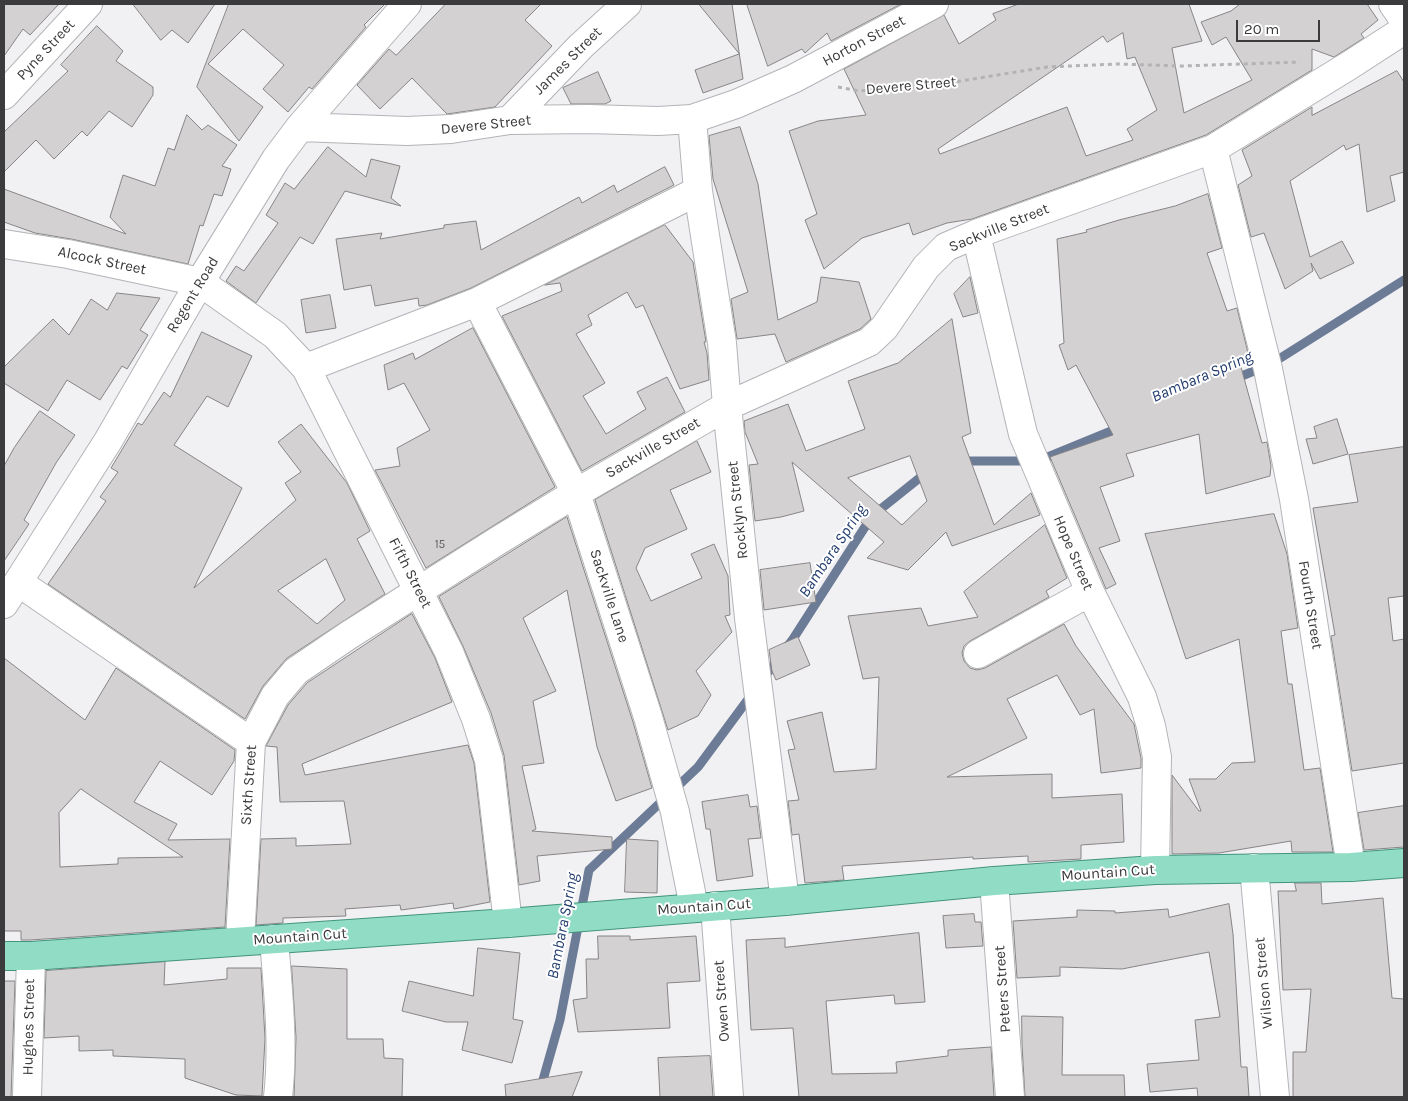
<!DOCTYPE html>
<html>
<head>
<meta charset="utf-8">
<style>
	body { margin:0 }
	#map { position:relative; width:1408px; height:1101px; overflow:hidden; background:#f1f1f4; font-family:Karla,sans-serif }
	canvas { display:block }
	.frame { position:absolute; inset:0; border:5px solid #3b3b3d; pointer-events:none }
	.scale { position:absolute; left:1236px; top:20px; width:84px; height:22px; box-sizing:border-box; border:2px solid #3b3b3d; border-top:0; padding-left:6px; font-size:15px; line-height:18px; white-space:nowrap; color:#3b3b3d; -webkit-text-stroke:4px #fff; paint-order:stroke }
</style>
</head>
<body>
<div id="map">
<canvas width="1408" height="1101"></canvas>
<div class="frame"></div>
<div class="scale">20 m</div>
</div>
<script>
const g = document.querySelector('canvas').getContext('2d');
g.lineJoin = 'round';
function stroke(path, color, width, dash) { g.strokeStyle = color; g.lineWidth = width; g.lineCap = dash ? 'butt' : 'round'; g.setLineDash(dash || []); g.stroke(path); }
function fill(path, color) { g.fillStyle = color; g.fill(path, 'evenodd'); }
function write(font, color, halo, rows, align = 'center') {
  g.font = font + ' Karla,sans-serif'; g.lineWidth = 4; g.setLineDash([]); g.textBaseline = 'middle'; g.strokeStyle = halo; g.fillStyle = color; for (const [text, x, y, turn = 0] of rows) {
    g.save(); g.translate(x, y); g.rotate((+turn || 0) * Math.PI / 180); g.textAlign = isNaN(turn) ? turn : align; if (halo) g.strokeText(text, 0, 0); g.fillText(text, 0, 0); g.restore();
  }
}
const stream = new Path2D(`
	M1232,380L1271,364L1404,280
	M958,461H1038L1121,427
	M763,679L793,639L872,516L927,472
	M526,1097L541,1087L560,1020L589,870L698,767L752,694`);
const building = new Path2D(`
	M4,4H59L30,35L23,29L4,56Z
	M133,4H215L188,43L172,30L161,40Z
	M229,4H385L364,25L366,27L312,89L309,87L288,112L263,89L284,65L243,29L208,64L263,107L239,141L197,87Z
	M446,4H541L525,20L552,46L495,107L447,114L412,78L380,109L357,85L389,49L396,55Z
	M699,4H732L743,79L703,93L695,70L739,54Z
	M747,4H901L831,41L827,33L805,53L802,49L768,66Z
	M1019,4H1189L1202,41L1172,48L1184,113L1252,80L1226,37L1212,45L1201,22L1231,11L1240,4H1367L1378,20L1361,34L1364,38L1334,57L1312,49V70L1206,135L972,219L947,223L913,235L909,223L862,238L824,269L805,220L817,214L789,131L818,121L866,115L844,69L944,15L959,44L996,20L993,14ZM1123,33L1127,59L1135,57L1157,110L1127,129L1133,140L1086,156L1067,107L940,154L938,149L1103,36L1107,42Z
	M97,26L123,51L116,61L153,87V95L132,127L109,111L87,136L82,131L54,159L36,140L4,172V132L68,71L61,65Z
	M1397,71L1404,82V172L1390,176L1395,201L1367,212L1359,144L1346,150L1344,145L1290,181L1310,257L1342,241L1354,263L1320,279L1311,263L1313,271L1285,289L1264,233L1251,237L1238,185L1252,176L1242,150L1312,107V115Z
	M598,72L611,101L605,104H571L563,88Z
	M187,115L202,130L208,125L237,145L222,166L231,169L222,196L214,194L203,226L200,225L188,264L71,239L35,233L4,222V189L126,234L110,217L123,175L155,186L168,148L174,150Z
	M740,127L758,184L778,320L817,302L821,277L859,282L871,319L860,329L786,362L775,334L737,339L731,299L748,292L713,179L709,136Z
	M328,147L366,177L371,159L400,166L391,198L401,206L345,191L313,244L300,237L256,303L226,281L236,266L244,271L278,223L266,215L285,183L294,189Z
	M665,167L674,185L471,288L427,305L419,306L418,298L375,306L371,285L344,290L336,239L382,233L380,239L444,228V225L476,221L481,250L579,197L582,203L614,185L617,192Z
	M1208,194L1222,248L1207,253L1227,311L1237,308L1249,357L1239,360L1262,443L1267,442L1271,466L1270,476L1206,494L1199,434L1126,454L1134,476L1100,487L1120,541L1099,548L1116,584L1106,589L1050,457L1113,435L1076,365L1068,370L1059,345L1064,343L1057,239L1087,232L1086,230L1119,220L1175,206Z
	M665,225L693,262L706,342H704L707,353L709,380L680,389L643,305L636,308L627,292L588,315L592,325L576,334L605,383L583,396L606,434L646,409L637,392L667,377L685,412L582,471L502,316L562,291L560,283L545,285Z
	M970,277L978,313L963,317L954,294Z
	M117,293L160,298L140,330L148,335L127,369L122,366L100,400L67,380L48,411L4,383V367L53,319L69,335L91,299L107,310Z
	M330,295L336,328L306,333L301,300Z
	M952,319L971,433L962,437L994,525L1031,493L1040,515L952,546L946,532L908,570L867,558L884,542L792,462L804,511L781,517L755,521L749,465L758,464L745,432L744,421L788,404L806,451L865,429L848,381L898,363ZM910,456L927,501L902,525L848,478Z
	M473,328L555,487L426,568L375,470L400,466L397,448L430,430L404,383L388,390L384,365L413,353L415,359Z
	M202,332L252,356L228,407L207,396L174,445L242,488L194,588L296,500L285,483L301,472L278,442L301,424L347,483L370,531L357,539L385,594L287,658L263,686L245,719L48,584L106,501L100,497L118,472L111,468L138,423L142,425L164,392L170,397ZM326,559L345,600L317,624L278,591Z
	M40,411L75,435L56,463L24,520L29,524L4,561V466L14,448Z
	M1337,419L1348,454L1313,464L1306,439L1317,438L1314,427Z
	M697,441L711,472L670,490L687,529L645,548L636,568L651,601L702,578L691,554L714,544L728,576L730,615L725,616L732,632L696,671L711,695L698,716L668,730L595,500Z
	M1404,447V596L1388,598L1393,641L1404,639V763L1352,771L1331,636L1335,635L1313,508L1358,502L1349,455Z
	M1274,514L1287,554L1298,628L1281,631L1288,684H1292L1304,770L1320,768L1333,852H1292L1291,841L1219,853L1172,854V775L1199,811H1201L1189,779H1216L1232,763L1255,762L1239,639L1186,659L1145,534Z
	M567,517L633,722L652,788L616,801L597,747L567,590L523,618L556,691L533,701L544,763L522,766L536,829L532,831L612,837V849L537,856L540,881L519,885L504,755L491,713L463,646L439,597Z
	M1045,525L1067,578L1046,591L1049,597L970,641L964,646L962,653L964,661L970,668L977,670L985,668L1064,624L1076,646L1134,724L1141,758V768L1101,773L1094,709L1080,715L1057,675L1007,699L1027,738L947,777L1052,774V798L1122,794L1124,842L1081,845V859L1028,862V856L973,859V857L842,866L844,880L805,883L799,834L792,835L788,801L799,800L788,750L795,749L787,721L822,712L834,772L876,769L879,677L863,679L848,616L921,608L928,626L978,617L964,592Z
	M810,563L816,602L764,610L760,570Z
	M412,614L435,658L452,702L302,764L305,775L468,745L474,763L490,902L454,909L453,903L401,910L400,905L345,909L346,916L283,918V923L256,925L261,839L296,838V846L351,844L344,801L280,802L277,747L266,746L288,705L307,683Z
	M798,637L810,665L776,680L772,671L769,650Z
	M4,658L85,720L116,668L235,750L234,761L212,795L160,761L134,802L177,824L168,840L230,839L225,927L30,940H21V931H4ZM81,789L97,800L183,857L118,858V864L60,867L59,813Z
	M748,795L750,807L757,806L761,838L748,839L753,876L717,881L710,829H706L702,802Z
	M1404,806V847L1364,850L1358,813Z
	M627,839L658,841L657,893L625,892Z
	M1295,883H1321L1322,904L1383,898L1392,998L1404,999V1097H1293V1052H1306L1311,989L1283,990L1278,891H1296Z
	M1229,904L1233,934L1241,1067H1247L1249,1097H1198L1197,1088L1150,1092L1147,1064L1199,1060L1195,1020L1220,1017L1209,952L1122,969L1060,967V976L1017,978L1013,921L1077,917V910L1115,911V913L1168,909L1169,917Z
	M974,914L975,922H981L983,946L946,948L943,916Z
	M919,933L925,1002L895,1004L894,995L826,1001L832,1074L897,1073L896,1062L948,1056V1050L991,1047L994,1097H799L793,1028L751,1030L746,940L785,938V947Z
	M598,936H630V940L696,936L700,981L667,983L670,1028L578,1032L573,1000L587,998L586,959H598Z
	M478,948L520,953L513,1019L523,1021L512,1063L462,1050L468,1022H446L402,1011L409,981L473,996Z
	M165,962L164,985L227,979V968H261L265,1038L262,1096L236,1095L185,1078V1059L113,1056V1050L79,1051V1036L44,1038L46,971Z
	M292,966L347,969V1039H383L384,1058L403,1059L402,1097H294L296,1038Z
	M4,981H15L11,1097H4Z
	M1022,1016L1063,1017L1062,1075H1124L1125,1097H1025L1022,1044Z
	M710,1056L713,1097H660L658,1058Z
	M582,1072L572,1097H506L505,1085Z`);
const path = new Path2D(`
	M838,87L859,91L936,85L1047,67L1117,64L1182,66L1300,62`);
const minor = new Path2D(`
	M1393,4L1404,20
	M4,95L88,4
	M692,119L698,191L722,343L727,406L749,618L785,901
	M510,120L581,46L627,4
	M300,127L407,131L451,129L510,120L588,119L658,121L692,119L736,104L793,79L934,4
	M1213,149L1268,369L1294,499L1351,867
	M976,234L1023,434L1090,592L1142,697L1151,726L1157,757L1155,870
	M4,244L68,254L200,282L275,335L306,368L449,652L476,719L489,760L508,923
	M477,302L576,493L648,717L675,812L694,907
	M306,368L477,302L698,191
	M18,582L251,742
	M4,604L108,441L200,282L276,159L300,127L407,4
	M978,654L1090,592
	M1254,868L1275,1097
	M994,881L1010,1097
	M715,906L729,1097
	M274,939C278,991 284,1045 278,1097
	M240,940L251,742L275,696L296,671L349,635L499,540L576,493L727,406L869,342L884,328L926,267L946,247L976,234L1213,149L1350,65L1404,30
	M27,1097L31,956`);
const major = new Path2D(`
	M4,956H31L508,923L785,901L994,881L1155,870L1351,867L1404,863`);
const numberNames = [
	["15",440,545]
];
const streetNames = [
	["Horton Street",864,41,-28],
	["Pyne Street",46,50,-47],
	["James Street",568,61,-45],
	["Devere Street",911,86,-5],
	["Devere Street",486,125,-6],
	["Sackville Street",999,228,-22],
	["Alcock Street",102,261,12],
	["Regent Road",193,295,-59],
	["Sackville Street",653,448,-30],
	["Rocklyn Street",738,510,-96],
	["Hope Street",1073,553,67],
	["Fifth Street",410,573,63],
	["Sackville Lane",609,596,72],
	["Fourth Street",1310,605,81],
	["Sixth Street",249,785,-86],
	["Mountain Cut",1108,873,-4],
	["Mountain Cut",704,907,-4],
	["Mountain Cut",300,937,-4],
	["Wilson Street",1264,983,-95],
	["Peters Street",1003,989,-94],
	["Owen Street",722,1001,-94],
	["Hughes Street",29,1027,-89]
];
const waterNames = [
	["Bambara Spring",1202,377,-23],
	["Bambara Spring",833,551,-56],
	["Bambara Spring",563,926,-79]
];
stroke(stream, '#6c7b96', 9);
fill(building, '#d4d1d2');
stroke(building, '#878485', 1);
stroke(minor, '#b3b4b7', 30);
stroke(major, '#43947d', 30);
stroke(path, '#b3b3b6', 3, [4, 4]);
stroke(minor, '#fff', 28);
stroke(major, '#91dcc5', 28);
write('12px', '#616062', null, numberNames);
write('15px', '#3b3b3d', '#fff', streetNames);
write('italic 16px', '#223d6e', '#fff', waterNames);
</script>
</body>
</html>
